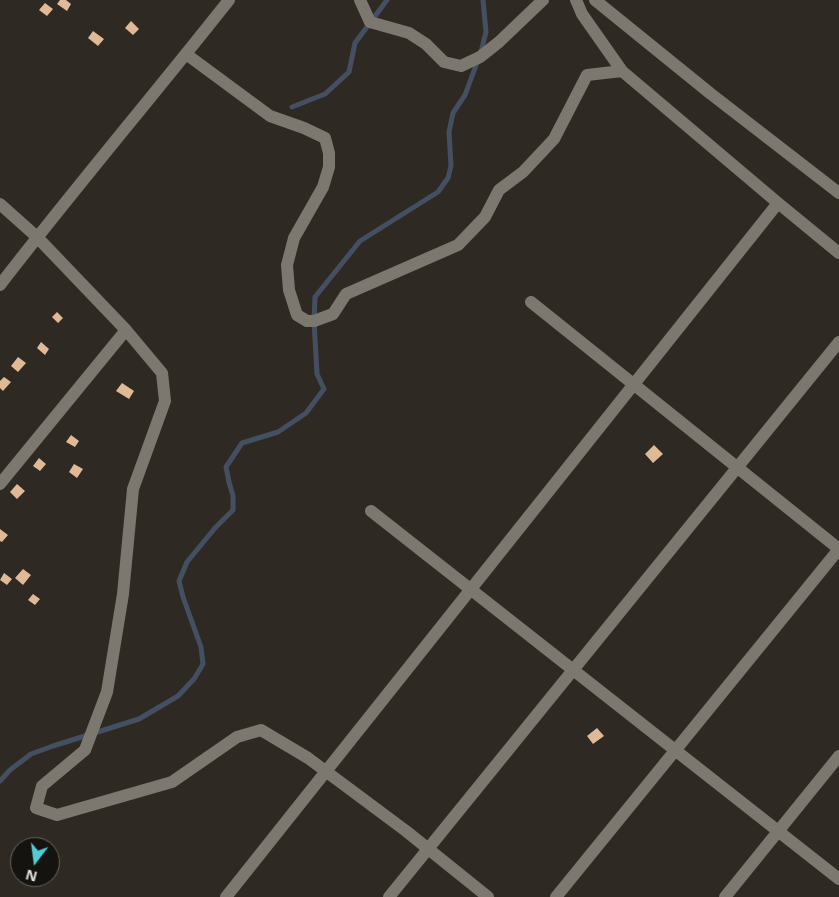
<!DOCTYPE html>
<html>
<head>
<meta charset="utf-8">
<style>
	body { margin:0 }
	#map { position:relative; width:839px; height:897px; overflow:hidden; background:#2e2a23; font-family:"Noto Sans",sans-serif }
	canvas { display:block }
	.north { position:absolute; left:10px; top:837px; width:50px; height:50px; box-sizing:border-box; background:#151310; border:1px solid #676561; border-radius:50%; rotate:195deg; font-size:14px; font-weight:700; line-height:20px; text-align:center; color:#e2e0db }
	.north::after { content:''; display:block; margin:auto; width:18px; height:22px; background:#52ccd5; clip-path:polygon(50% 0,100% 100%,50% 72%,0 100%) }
</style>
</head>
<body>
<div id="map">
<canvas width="839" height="897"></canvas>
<div class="north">N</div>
</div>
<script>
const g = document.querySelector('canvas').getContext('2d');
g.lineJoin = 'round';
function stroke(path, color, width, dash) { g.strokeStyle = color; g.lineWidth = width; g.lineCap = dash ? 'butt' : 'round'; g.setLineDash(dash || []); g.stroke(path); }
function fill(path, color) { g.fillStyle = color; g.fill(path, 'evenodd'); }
const stream = new Path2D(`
	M481,52L486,32L483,0
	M292,107L325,94L349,72L355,43L387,0
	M0,781L10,770L31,754L53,746L139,719L178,696L194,679L203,664L201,647L183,597L179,581L187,562L215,528L233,510V496L229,482L226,467L242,443L278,432L306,413L324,389L317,374L314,321L315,297L360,241L438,192L448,178L451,166L449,132L453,113L465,95L478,60`);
const building = new Path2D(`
	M60,0H66L71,4L67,11L57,4Z
	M45,3L53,9L47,16L39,10Z
	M131,21L139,29L133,35L125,28Z
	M93,31L104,39L98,46L88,38Z
	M57,312L63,318L58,323L52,317Z
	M41,342L49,349L45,355L37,348Z
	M18,357L26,363L18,372L11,366Z
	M4,377L11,382L3,391L0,388V381Z
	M122,383L134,391L129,399L116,391Z
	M71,435L79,441L75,447L66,442Z
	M654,445L663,454L653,463L645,454Z
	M39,458L46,464L40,471L33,466Z
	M74,464L83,469L77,478L69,472Z
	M17,484L25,491L17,499L10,492Z
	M0,529L8,535L2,542L0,541Z
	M23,569L31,575L23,585L15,578Z
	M4,573L12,579L7,585L0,580Z
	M33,594L40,599L35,605L28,600Z
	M597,728L604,736L593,744L587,736Z`);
const minor = new Path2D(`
	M360,0L370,22L409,33L426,44L444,62L461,66L480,57L499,42L543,0
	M576,0L582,14L622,71L778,203L839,253
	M595,0L711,94L839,193
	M186,54L270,116L304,128L325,138L329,153V167L323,187L294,238L287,265L289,290L297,315L307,321H314L333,314L346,294L458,245L485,217L499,190L523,172L554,139L587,75L622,71
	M0,204L37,237L126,330L162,373L165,401L133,489L123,594L107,692L85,750L42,786L36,808L57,815L172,782L237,737L261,730L308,758L406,831L488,897
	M0,285C75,188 153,96 229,0
	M531,302L839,549
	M0,484L126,330
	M371,511L839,879
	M226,897L778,203
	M389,897L839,342
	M556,897L839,549
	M725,897L839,756`);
stroke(stream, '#445062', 5);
fill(building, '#e0b997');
stroke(minor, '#7c786f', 12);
</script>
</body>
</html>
